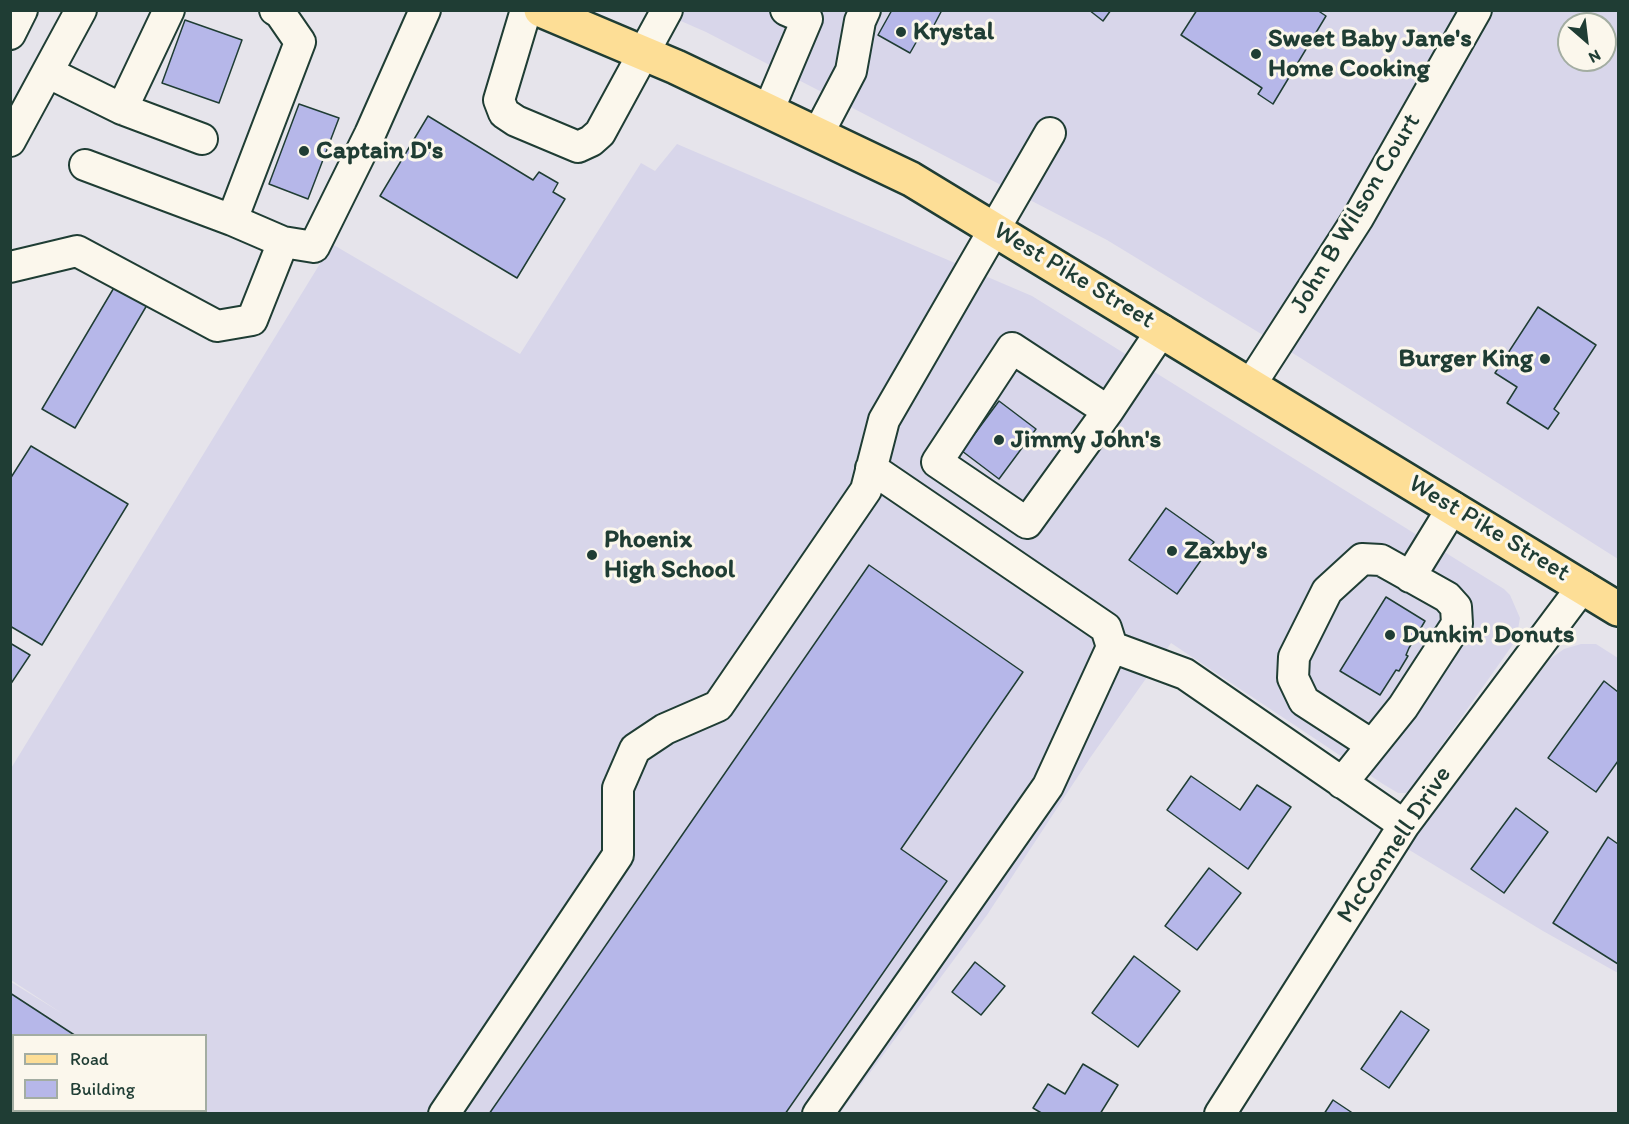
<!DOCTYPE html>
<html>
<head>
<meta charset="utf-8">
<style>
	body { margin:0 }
	#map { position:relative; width:1629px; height:1124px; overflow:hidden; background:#e6e4eb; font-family:Itim,sans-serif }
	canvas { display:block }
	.frame { position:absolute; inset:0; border:12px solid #1f3d34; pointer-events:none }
	.legend { position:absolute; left:12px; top:1034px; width:195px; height:78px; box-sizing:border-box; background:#fbf7ec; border:2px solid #a3ada2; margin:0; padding:8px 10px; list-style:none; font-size:18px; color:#1f3d34 }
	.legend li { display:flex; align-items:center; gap:12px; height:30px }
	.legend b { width:30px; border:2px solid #a3ada2 }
	.north { position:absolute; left:1557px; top:12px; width:60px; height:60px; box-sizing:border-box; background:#fbf7ec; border:2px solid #a3ada2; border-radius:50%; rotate:152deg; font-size:16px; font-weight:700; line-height:24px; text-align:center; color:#1f3d34 }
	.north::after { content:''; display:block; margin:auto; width:21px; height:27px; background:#1f3d34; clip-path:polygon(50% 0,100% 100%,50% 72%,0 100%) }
</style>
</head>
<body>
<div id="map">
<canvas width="1629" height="1124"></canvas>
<div class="frame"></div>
<ul class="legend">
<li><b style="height:8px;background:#fdde96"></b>Road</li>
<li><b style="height:16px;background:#b6b7e9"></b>Building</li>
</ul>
<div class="north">N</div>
</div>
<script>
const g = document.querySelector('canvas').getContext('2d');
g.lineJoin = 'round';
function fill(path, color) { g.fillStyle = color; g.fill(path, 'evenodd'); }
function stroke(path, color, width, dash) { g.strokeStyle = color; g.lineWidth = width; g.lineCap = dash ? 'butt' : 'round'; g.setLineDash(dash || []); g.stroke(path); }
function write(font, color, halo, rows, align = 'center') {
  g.font = font + ' Itim,sans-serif'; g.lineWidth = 6; g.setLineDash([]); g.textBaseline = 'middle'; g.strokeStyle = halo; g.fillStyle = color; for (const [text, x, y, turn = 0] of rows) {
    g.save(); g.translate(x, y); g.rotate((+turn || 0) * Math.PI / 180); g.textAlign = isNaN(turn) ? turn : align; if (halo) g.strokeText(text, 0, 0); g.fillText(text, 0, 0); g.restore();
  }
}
const built = new Path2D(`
	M658,11H1618V559L1299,357L1107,240L706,32ZM1569,24H1605V60H1569Z
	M677,144L1032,296L1504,589L1510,595L1520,618L1516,640L1408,793H1398L1383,784L1171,643L1090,758L987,915L840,1113H11V982L63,1014L11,980L10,770L332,244L520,354L641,163L655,171ZM14,1036H206V1110H14Z
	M1581,644H1596L1618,658V973L1543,931L1406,848L1550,659L1564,649Z`);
const building = new Path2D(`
	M892,10H942L932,29L926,25L910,53L878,35Z
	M1089,10H1111L1103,21Z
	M1197,10H1317L1326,16L1273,104L1258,94L1262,88L1181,35Z
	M185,20L242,40L219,103L162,83Z
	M299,104L339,118L308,199L269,184Z
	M428,116L533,180L539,172L558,183L553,192L565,199L517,278L380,196Z
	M115,286L147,305L75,428L42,409Z
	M1538,307L1596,345L1554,409L1559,413L1548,429L1507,403L1517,387L1495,373Z
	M999,401L1036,429L999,479L962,451Z
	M31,446L128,504L42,645L10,626V479Z
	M1166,508L1214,542L1177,594L1129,560Z
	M869,565L1023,672L901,849L947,881L785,1114H489Z
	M1386,597L1425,621L1409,648L1406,655L1408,656L1399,671L1396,670L1380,695L1340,671Z
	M10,643L30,655L10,685Z
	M1604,681L1618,692V761L1596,792L1548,758Z
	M1191,776L1240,810L1257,785L1291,807L1248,869L1167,810Z
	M1516,808L1548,832L1504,893L1471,869Z
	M1608,837L1618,844V964L1553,923Z
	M1209,868L1241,893L1197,950L1165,926Z
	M1134,956L1180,991L1138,1047L1092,1013Z
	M975,962L1005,986L981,1015L952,992Z
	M10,993L76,1036H14V1110H39L37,1114H10Z
	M1401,1011L1429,1030L1389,1088L1361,1069Z
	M1083,1064L1118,1085L1100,1114H1043L1033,1108L1048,1084L1065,1094Z
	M1333,1100L1354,1114H1324Z`);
const minor = new Path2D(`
	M275,10L280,13L300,42L232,220L283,242L314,247L370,134L425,10
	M526,10L499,100L504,113L516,121L578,147L591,141L600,133L667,10
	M10,34L22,10
	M49,73L122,109L169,10
	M122,109L202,139
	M769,109L807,19L786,10
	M819,132L851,71L860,21L865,10
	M10,141L81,10
	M85,165L232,220
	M10,267L77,251L217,326L252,320L283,242
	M1251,384L1358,218L1476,10
	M1108,411L1012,348L937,462L1027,523L1108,411L1162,330
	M1410,577L1453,507
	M1112,647L1185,674L1404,825
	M1342,783L1403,707L1427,670L1457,624L1456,607L1447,597L1381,560L1362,559L1327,591L1294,657L1293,678L1304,701L1372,745
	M444,1114L618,855V788L635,749L665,729L718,706L866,490L884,420L1050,133
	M818,1114L1048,786L1112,647L1106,628L871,468
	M1220,1114L1404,825L1583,586`);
const major = new Path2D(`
	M541,10L676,67L911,179L1618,609`);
const markers = [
	[901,32,6,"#1f3d34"],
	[1256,54,6,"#1f3d34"],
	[304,151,6,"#1f3d34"],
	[1545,359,6,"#1f3d34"],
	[999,440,6,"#1f3d34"],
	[1172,551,6,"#1f3d34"],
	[592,555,6,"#1f3d34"],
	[1390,635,6,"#1f3d34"]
];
const poiNames = [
	["Krystal",913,32],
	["Sweet Baby Jane's",1268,39],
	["Home Cooking",1268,69],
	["Captain D's",316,151],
	["Burger King",1533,359,"right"],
	["Jimmy John's",1011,440],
	["Phoenix",604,540],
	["High School",604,570],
	["Zaxby's",1184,551],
	["Dunkin' Donuts",1402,635]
];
const streetNames = [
	["John B Wilson Court",1356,214,-59],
	["West Pike Street",1074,276,31],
	["West Pike Street",1489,529,31],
	["McConnell Drive",1395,845,-56]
];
fill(built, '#d8d6ea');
fill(building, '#b6b7e9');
stroke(building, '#1f3d34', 1.5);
stroke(minor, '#1f3d34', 34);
stroke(major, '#1f3d34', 38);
stroke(minor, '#fbf7ec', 30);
stroke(major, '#fdde96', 33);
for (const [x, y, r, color] of markers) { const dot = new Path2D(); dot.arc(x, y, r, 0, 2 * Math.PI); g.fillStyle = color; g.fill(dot); stroke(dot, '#fbf7ec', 2); }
write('bold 26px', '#1f3d34', '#fbf7ec', poiNames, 'left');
write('26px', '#1f3d34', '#fbf7ec', streetNames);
</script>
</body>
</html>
